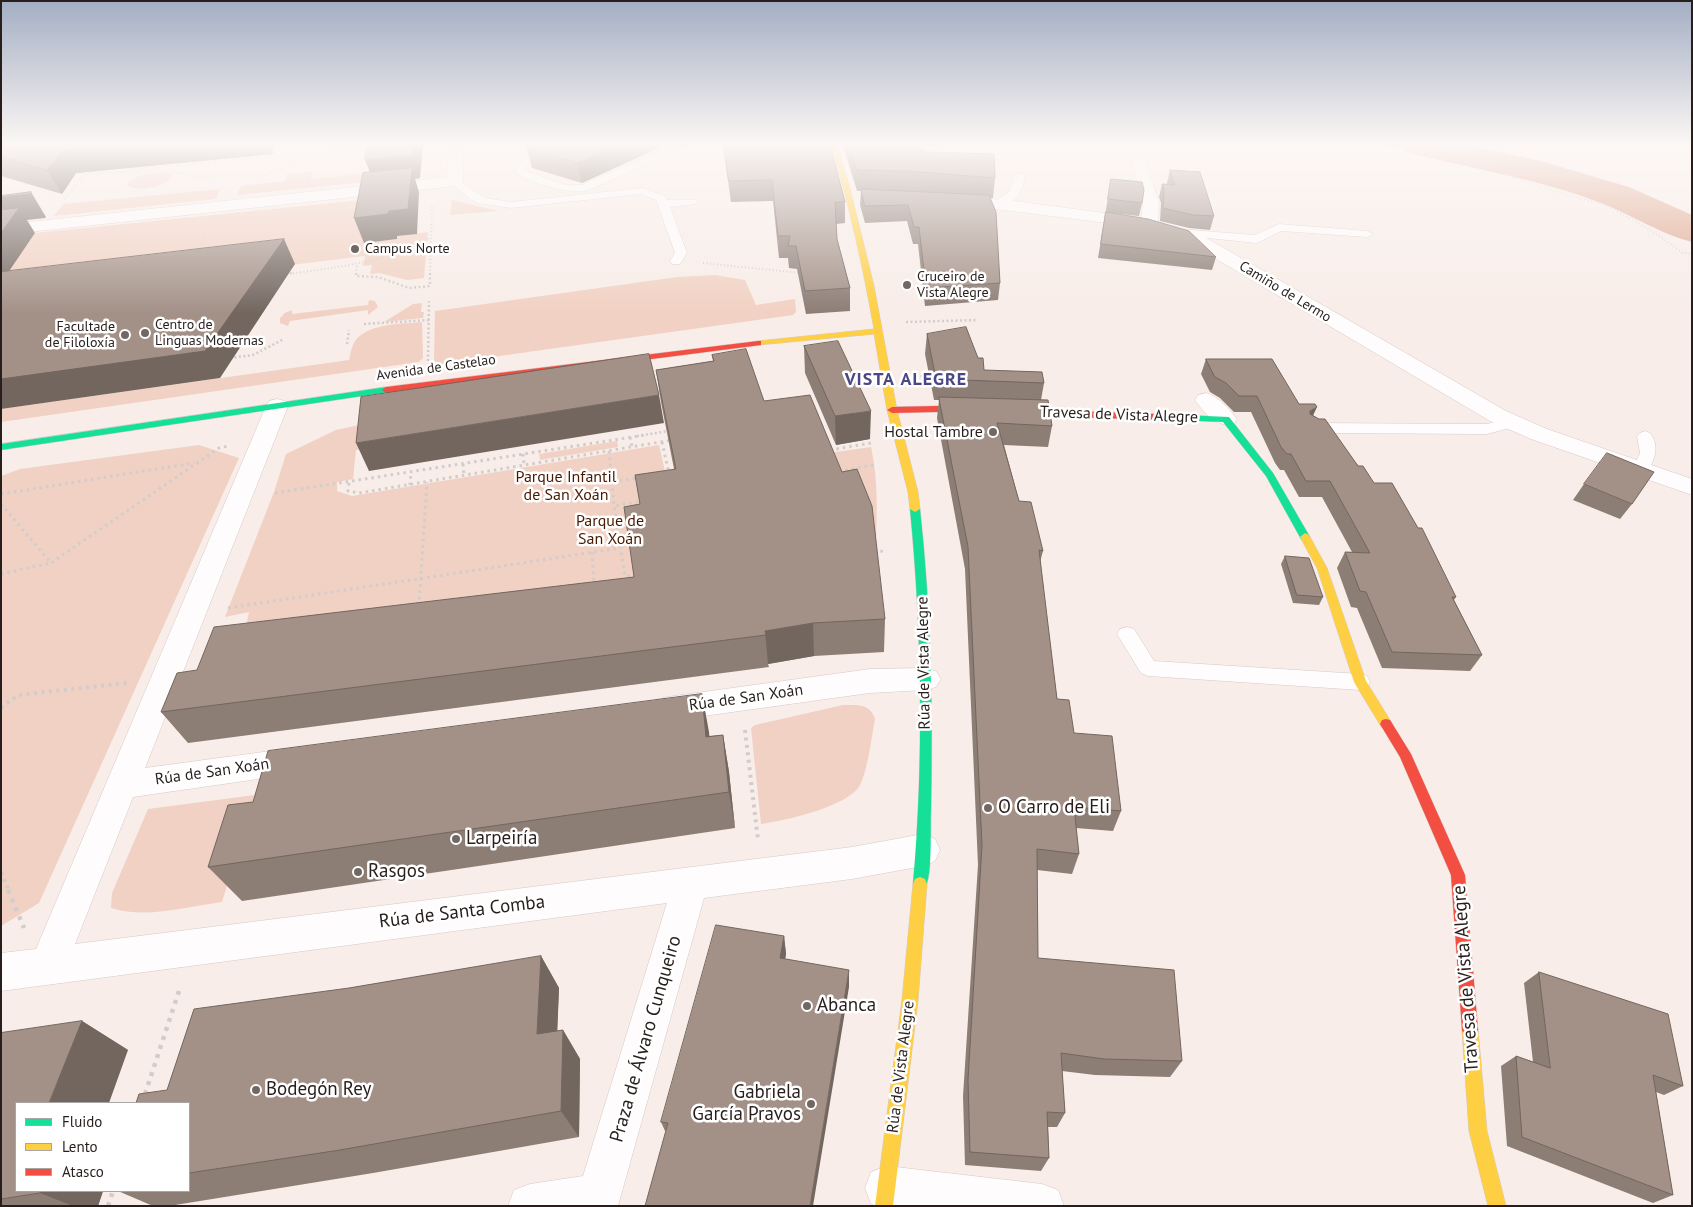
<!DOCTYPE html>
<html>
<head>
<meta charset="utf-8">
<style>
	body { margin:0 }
	#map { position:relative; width:1693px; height:1207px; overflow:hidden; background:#f8ede8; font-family:"PT Sans",sans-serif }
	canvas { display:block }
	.frame { position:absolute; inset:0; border:2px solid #281f1c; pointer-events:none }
	.legend { position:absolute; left:15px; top:1102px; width:175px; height:90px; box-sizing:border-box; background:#fff; border:1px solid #a9a5a4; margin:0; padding:6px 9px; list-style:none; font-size:15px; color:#281f1c }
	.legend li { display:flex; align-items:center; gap:10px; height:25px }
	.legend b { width:25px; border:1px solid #a9a5a4 }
</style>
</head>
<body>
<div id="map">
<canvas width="1693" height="1207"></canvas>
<div class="frame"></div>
<ul class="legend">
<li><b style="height:6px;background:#16e098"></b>Fluido</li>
<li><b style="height:6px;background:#ffcf43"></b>Lento</li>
<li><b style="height:6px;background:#f24e42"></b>Atasco</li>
</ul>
</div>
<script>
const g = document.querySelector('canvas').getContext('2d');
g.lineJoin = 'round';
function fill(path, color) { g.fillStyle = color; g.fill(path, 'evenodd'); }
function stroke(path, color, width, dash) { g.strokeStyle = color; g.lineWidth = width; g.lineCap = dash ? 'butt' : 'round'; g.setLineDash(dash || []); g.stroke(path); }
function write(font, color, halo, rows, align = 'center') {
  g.font = font + ' "PT Sans",sans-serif'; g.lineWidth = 5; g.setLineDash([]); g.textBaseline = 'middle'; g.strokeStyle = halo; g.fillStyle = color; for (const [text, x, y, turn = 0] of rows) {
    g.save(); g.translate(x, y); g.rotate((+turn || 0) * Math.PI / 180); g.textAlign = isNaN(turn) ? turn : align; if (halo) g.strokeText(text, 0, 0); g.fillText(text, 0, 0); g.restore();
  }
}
const green = new Path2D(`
	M163,172L168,173L172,176C165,187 138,193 127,185L128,182L141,175Z
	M312,172L311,179L368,173L366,182L237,195L241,186L285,181L288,174Z
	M220,189L216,199L54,216L63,204Z
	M371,199L378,241L396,239L397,236L428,232L424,278L407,280L379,273L370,274L372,265L363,266L365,256L1,300V248L27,245L35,233Z
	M452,200L499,211L450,215Z
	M715,275L745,280L756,305L795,299L796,312L793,315L442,364L434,361L435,311L677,277Z
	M369,300L375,301L378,307L368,315V310L290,321L288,326L280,323V318L285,313L292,310V314L368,305Z
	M422,303L421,312H424L423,318L384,322L413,304Z
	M422,322L423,358L419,362L1,422V409L349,360C350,356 351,349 353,345C362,323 403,324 422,322Z
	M359,425L371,448L356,450L353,479L337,482V491L352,496L659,445L666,476L871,447C880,488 876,531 875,573L240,655L249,612L225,617L274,492L286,454L336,430Z
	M617,441L618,447L540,460L539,454Z
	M199,445L239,458L39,903L1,926V476L20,469Z
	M843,705C857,705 870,703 875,719C871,739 869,763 861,783C852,806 784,821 761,824L751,728L755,725Z
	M255,795L222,902C186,907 146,919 111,908L112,893L148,809Z`);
const river = new Path2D(`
	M1402,145H1467L1537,160L1629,187L1692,215V242C1660,234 1632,215 1601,203C1539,179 1472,169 1407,152Z`);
const pathFar4 = new Path2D(`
	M1389,145L1490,168L1541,187L1608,206L1649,229L1683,253L1692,254
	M128,170L316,152
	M75,172L84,174L168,170L212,181
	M261,176L317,157
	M65,199L84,174
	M198,251L205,233
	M703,263L801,273
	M286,274C337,268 385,262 431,238
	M356,274L357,266
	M430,274L432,206`);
const pathFar3 = new Path2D(`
	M356,273V276L378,277L409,288L430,286V273
	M286,274L292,273
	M906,322L978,320
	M364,324L429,320
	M347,344L349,330
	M230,358L253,355L284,339
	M428,361L429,301
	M916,376H926
	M637,436L669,431`);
const pathFar2 = new Path2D(`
	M630,437L632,447
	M662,442L669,473
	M830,450L871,443
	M609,451L612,482L638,478
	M523,454L524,465
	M463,464L464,475
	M839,471L875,465
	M612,482L614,506
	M349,483L348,491L359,493L672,440
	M410,485L411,473
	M275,493L645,435
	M1,494L194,463
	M1,504L51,563L219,448L228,446
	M874,550L887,552
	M592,552L594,586
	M1,574L51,563
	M636,574L625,576L614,506L643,501
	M419,606L427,482
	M228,608L620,548`);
const pathFar1 = new Path2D(`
	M1,708L18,695L127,683
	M745,730L758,840
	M1,872L9,891`);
const path = new Path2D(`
	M8,890L24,928
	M142,1103L180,988
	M108,1206L113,1191`);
const lane = new Path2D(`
	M361,145H395L390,148L339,153L334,150L339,147Z
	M672,145H685C680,150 592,190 584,191C567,193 525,183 515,171L522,160L534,154L539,157L529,165L525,170L528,172L566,185H582Z
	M1019,173L1024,176C1025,191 1011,210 995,206L993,204L995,202L1010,191L1014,176Z
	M455,178L485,198L511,202L642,188L665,196L667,200H696L698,202L696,204L670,207L687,253L680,264H672L670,261L675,253L656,200L641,194L511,208L478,203L470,199L451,183L450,181Z
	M1279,224L1367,231L1373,234L1367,237L1281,231L1257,243L1178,235L1172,232L1178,229L1255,235Z
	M1512,418L1517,420L1520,423L1517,426L1487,434L1313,433L1308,431L1305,428L1308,425L1313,423L1487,424Z
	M1645,431L1650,433C1660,446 1655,459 1647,472H1635L1633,468L1640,453L1637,436L1640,433Z
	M1127,627L1134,629L1154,661L1360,674L1367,676L1370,682L1367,688L1360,690L1148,676L1141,673L1117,634L1120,629Z`);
const street = new Path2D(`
	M449,145H463V181L460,184L455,186L1,235V225L447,177Z
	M1138,155L1143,156L1145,159L1159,203L1158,222L1203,236L1506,411L1547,429L1692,479V495L1531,439L1490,421L1191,244C1153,228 1115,224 1075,219C1035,214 996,208 956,206L950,204L948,201L950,198L956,196L1015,201L1141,218L1143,203L1131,159L1133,156Z
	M1206,393C1218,396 1230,409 1237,419L1234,424C1217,428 1204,413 1195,400L1198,395Z
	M277,399L285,401L288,406L145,768L300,747L311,751L316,760L311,769L300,773L133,797L75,944L852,847L923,834L935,839L940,850L935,861L923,866L852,879L704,898L618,1206H508L514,1190L530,1184L583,1176L667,903L1,991V953L36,949L266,406L269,401Z
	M926,668L936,671L941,679L936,687L926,690L870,693L667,721L656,718L652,709L656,700L667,697L870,669Z
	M887,1166L1042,1184L1058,1190L1064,1206H877L871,1204L865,1188L871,1172Z`);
const fast = new Path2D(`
	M386,387L389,388V392L1,450V444Z
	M1158,414L1229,417L1273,473L1310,537L1309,539H1301L1266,476L1223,422L1155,419L1153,417Z
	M915,506L920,509C931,609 933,709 931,809C930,829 933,872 925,889L920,891L915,889L913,884C924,762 922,631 910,509Z`);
const slow = new Path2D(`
	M831,145H837L850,188L874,286L897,410L918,492L920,509L915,512L910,509L908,492L887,410L874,334L758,345L754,343L758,341L874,329C863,267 849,205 831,145Z
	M1305,533L1309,535L1327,568L1366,681L1390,720L1392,724L1390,728L1386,729L1382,728L1354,682L1317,568L1300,537Z
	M920,877L925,879L927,884L918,1000L893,1206H875L902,1000L913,884L915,879Z
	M1470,1022L1476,1024L1478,1030L1487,1131L1506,1206H1488L1469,1131L1462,1030L1464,1024Z`);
const jam = new Path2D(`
	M758,341H761V345L386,393L382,390L386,387Z
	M936,406L1158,414L1163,417L1158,420L936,412L892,413L887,410L892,407Z
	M1386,719L1390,720L1411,754L1465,875L1478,1030L1476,1036L1470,1038L1464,1036L1462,1030L1451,875L1400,757L1380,724L1382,720Z`);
const wall = new Path2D(`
	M1,145L273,154L76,173L62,194L1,176Z
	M665,145L582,183L532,168L527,148Z
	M723,145H830L845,202V223L836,224L837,239L850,288V311L806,314L797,269L789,268L788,258H779L773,201L731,202Z
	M843,145H918L925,152L995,178L993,198H990L1000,283L998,300L925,306L918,244H913L907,221L865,223L860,205L861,191H857Z
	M1170,170L1214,216L1210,230L1189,228L1160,221L1161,203L1159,197L1162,184H1167V183Z
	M1111,179L1142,203L1139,216L1111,213L1216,257L1212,270L1098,258Z
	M927,334L978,358L984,370L1044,383L1041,400L1052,426L1048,447L1004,445L1019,501L1043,551L1040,562L1057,699L1074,733L1121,811L1113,831L1076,828L1079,854L1072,874L1037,870L1038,958L1182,1061L1170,1077L1095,1075L1062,1071L1065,1113L1057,1127H1048L1049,1158L1041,1171L965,1165L963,1096L978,865L965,569L937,418L939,400H934L925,354Z
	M804,346L870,439L836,445L805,373Z
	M712,355L764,401L885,619L884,652L814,656L768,664L769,667L188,743L161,712L197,670L634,577L640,504L674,469L661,402L656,370L713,361Z
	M1206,359L1299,404L1313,415L1374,483L1456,597L1454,600L1482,655L1470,671L1382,668L1357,608L1351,607L1337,568L1345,552H1352L1322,497H1299L1284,470H1280L1275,463L1251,412H1234L1220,398L1210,392L1201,374Z
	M1584,484L1632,504L1620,519L1573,500Z
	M1285,556L1323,597L1319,605L1293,603L1281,564Z
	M702,694L709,736L723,735L729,772L735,828L242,901L208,867L253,802Z
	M784,936L786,954L785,959L849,987L665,1131L661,1122Z
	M541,956L559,988L557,1031L563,1030L580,1059L579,1137L373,1173L169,1206H153L118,1191H189V1103L167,1090L349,988Z
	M1539,972L1683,1086L1664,1095L1656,1092L1673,1195L1653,1203L1507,1146L1501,1066L1516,1056L1533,1062L1524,983Z
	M82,1021L128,1050L16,1103L103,1191L98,1206H1V1033Z`);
const shadedWall = new Path2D(`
	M118,145H272L273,154L76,173L62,194L47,170L63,150Z
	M414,145H423L420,178L415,179L419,192L417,234L397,236V239L364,243L354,218L374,183L365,160Z
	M618,145H665L582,183L577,163Z
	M31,192L46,217L45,218L27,220L35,233L1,283V197Z
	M284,239L295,264L220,378L1,409V379Z
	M659,395L664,423L369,471L356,443Z
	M1317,407L1310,422V411Z
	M871,411L870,439L836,445L835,416Z
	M813,623L814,656L768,664L765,631Z
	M702,694L709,732L713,774L706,737Z
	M723,735L729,772L735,828L729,792Z
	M784,936L786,954L782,976L780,958Z
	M541,956L559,988L556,1063L537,1034Z
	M849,970V987L813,1206H810Z
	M82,1021L128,1050L109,1103H49Z
	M563,1030L580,1059L579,1137L561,1111Z
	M41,1191H103L98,1206H73L40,1193Z`);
const building = new Path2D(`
	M1,145H118L63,150L47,170L1,157Z
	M368,145H414L413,155L365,160Z
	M535,145H618L577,163L527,148Z
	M724,145H830L845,202H835L837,239L850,288L805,291L796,246H788L790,236H778L772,180L729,181Z
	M849,145H918L925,152L994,154L995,178L907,171L857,170Z
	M412,168L408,209L389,211L388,214L354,218L363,173Z
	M1170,170L1200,172L1214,216L1193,215L1163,208L1164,190L1162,184L1174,185Z
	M1111,179L1142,182L1144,190L1142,203L1108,199Z
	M861,189L989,195L996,212L1000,283L926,288L919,227H914L908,205L865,206Z
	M31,192L30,194L1,197V196Z
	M19,208L1,233V210Z
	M1106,212L1148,219L1189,231L1216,257L1101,244Z
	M284,239L205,351L1,379V272Z
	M966,327L978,358H983L984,370L1042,372L1044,383L936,379L927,334Z
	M838,341L871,411L835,416L804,346Z
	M746,349L764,401L810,395L842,472L857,469L872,506L885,619L813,623L765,631L766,635L161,712L177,673L197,670L214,627L634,577L624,507L640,504L635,475L676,469L656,370L714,361L712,355Z
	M649,354L659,395L356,443L361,397Z
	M1206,359H1272L1299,404H1315L1317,407L1310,411V414L1319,419H1325L1358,466H1363L1374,483H1392L1418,528H1422L1456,597H1452L1482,655L1392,652L1366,592L1360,591L1345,552L1370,553L1330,481H1306L1291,454H1287L1281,447L1257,396H1239L1226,383L1215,377Z
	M939,397L1048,400L1052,426L997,423L1019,501L1031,502L1043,551L1039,550L1057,699L1069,700L1074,733L1112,736L1121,811L1074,807L1079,854L1037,849L1038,958L1174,970L1182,1061L1104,1059L1061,1053L1065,1113L1047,1112L1049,1158L970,1152L968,1080L982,845L968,547Z
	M1607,453L1654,472L1632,504L1584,484Z
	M1285,556L1309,558L1323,597L1297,595Z
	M702,694L706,737L723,735L729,792L208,867L228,805L253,802L268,751Z
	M716,925L784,936L780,958L849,970L810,1206H645L668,1123L661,1122Z
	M541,956L537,1034L563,1030L561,1111L340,1150L189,1173V1103H136L139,1094L167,1090L194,1009L349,988Z
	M1539,972L1668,1014L1683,1086L1653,1075L1673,1195L1522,1137L1516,1056L1550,1068Z
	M82,1021L49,1103H16V1191H41L40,1193L1,1199V1033Z`);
const markers = [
	[355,249,5,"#716763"],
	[907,285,5,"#716763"],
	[145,333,5,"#716763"],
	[125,335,5,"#716763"],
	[993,432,5,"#716763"],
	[988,808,5,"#716763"],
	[456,839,5,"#716763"],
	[358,872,5,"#716763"],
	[807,1006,5,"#716763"],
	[256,1090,5,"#716763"],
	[811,1104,5,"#716763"]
];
const farPoinames = [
	["Campus Norte",365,249],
	["Cruceiro de",917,277],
	["Vista Alegre",917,293],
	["Centro de",155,325],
	["Linguas Modernas",155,341],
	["Facultade",115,327,"right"],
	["de Filoloxía",115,343,"right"]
];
const farStreetnames = [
	["Camiño de Lermo",1285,292,31],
	["Avenida de Castelao",436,368,-8]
];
const streetNames = [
	["Travesa de Vista Alegre",1119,415,2],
	["Rúa de Vista Alegre",924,663,-91],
	["Rúa de San Xoán",746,698,-8],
	["Rúa de San Xoán",212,772,-8],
	["Rúa de Vista Alegre",901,1067,-83]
];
const poiNames = [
	["Hostal Tambre",983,432]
];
const parkNames = [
	["Parque Infantil",566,477],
	["de San Xoán",566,495],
	["Parque de",610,521],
	["San Xoán",610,539]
];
const farDistrictnames = [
	["VISTA ALEGRE",906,380]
];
const nearPoinames = [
	["O Carro de Eli",998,808],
	["Larpeiría",466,839],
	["Rasgos",368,872],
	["Abanca",817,1006],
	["Bodegón Rey",266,1090],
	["Gabriela",801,1093,"right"],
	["García Pravos",801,1115,"right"]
];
const nearStreetnames = [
	["Rúa de Santa Comba",462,912,-7],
	["Travesa de Vista Alegre",1466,979,-94],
	["Praza de Álvaro Cunqueiro",646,1039,-74]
];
fill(green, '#f1d1c3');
fill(river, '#dda58b');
stroke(lane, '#d4cac7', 1);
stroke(street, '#d4cac7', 1);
stroke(fast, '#d4cac7', 1);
stroke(slow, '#d4cac7', 1);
stroke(jam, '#d4cac7', 1);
stroke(pathFar4, '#d1cdcc', 2, [1, 2.5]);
stroke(pathFar3, '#d1cdcc', 2.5, [2, 2.5]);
stroke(pathFar2, '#d1cdcc', 3, [2.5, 4]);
stroke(pathFar1, '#d1cdcc', 4, [3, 4.5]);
stroke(path, '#d1cdcc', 4.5, [4, 5.5]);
fill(lane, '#fefcfc');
fill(street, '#fefcfc');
fill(fast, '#16e098');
fill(slow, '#ffcf43');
fill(jam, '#f24e42');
fill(wall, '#8c7d75');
fill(shadedWall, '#72665f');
fill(building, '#a39188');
stroke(building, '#72665f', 1);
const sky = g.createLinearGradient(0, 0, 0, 314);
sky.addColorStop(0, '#a3aec3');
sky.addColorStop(0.46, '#fcf7f5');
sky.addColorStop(1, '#fcf7f500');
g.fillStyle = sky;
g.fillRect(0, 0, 1693, 314);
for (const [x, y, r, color] of markers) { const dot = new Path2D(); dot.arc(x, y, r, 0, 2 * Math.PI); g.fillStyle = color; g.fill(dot); stroke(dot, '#fff', 2); }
write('14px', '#281f1c', '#fff', farPoinames, 'left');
write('14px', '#281f1c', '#fff', farStreetnames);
write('16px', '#281f1c', '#fff', streetNames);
write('16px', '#281f1c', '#fff', poiNames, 'right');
write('16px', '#481900', '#fff', parkNames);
g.letterSpacing = '1px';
write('bold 18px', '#4b4785', '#fff', farDistrictnames);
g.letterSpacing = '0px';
write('19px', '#281f1c', '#fff', nearPoinames, 'left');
write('19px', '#281f1c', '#fff', nearStreetnames);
</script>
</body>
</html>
